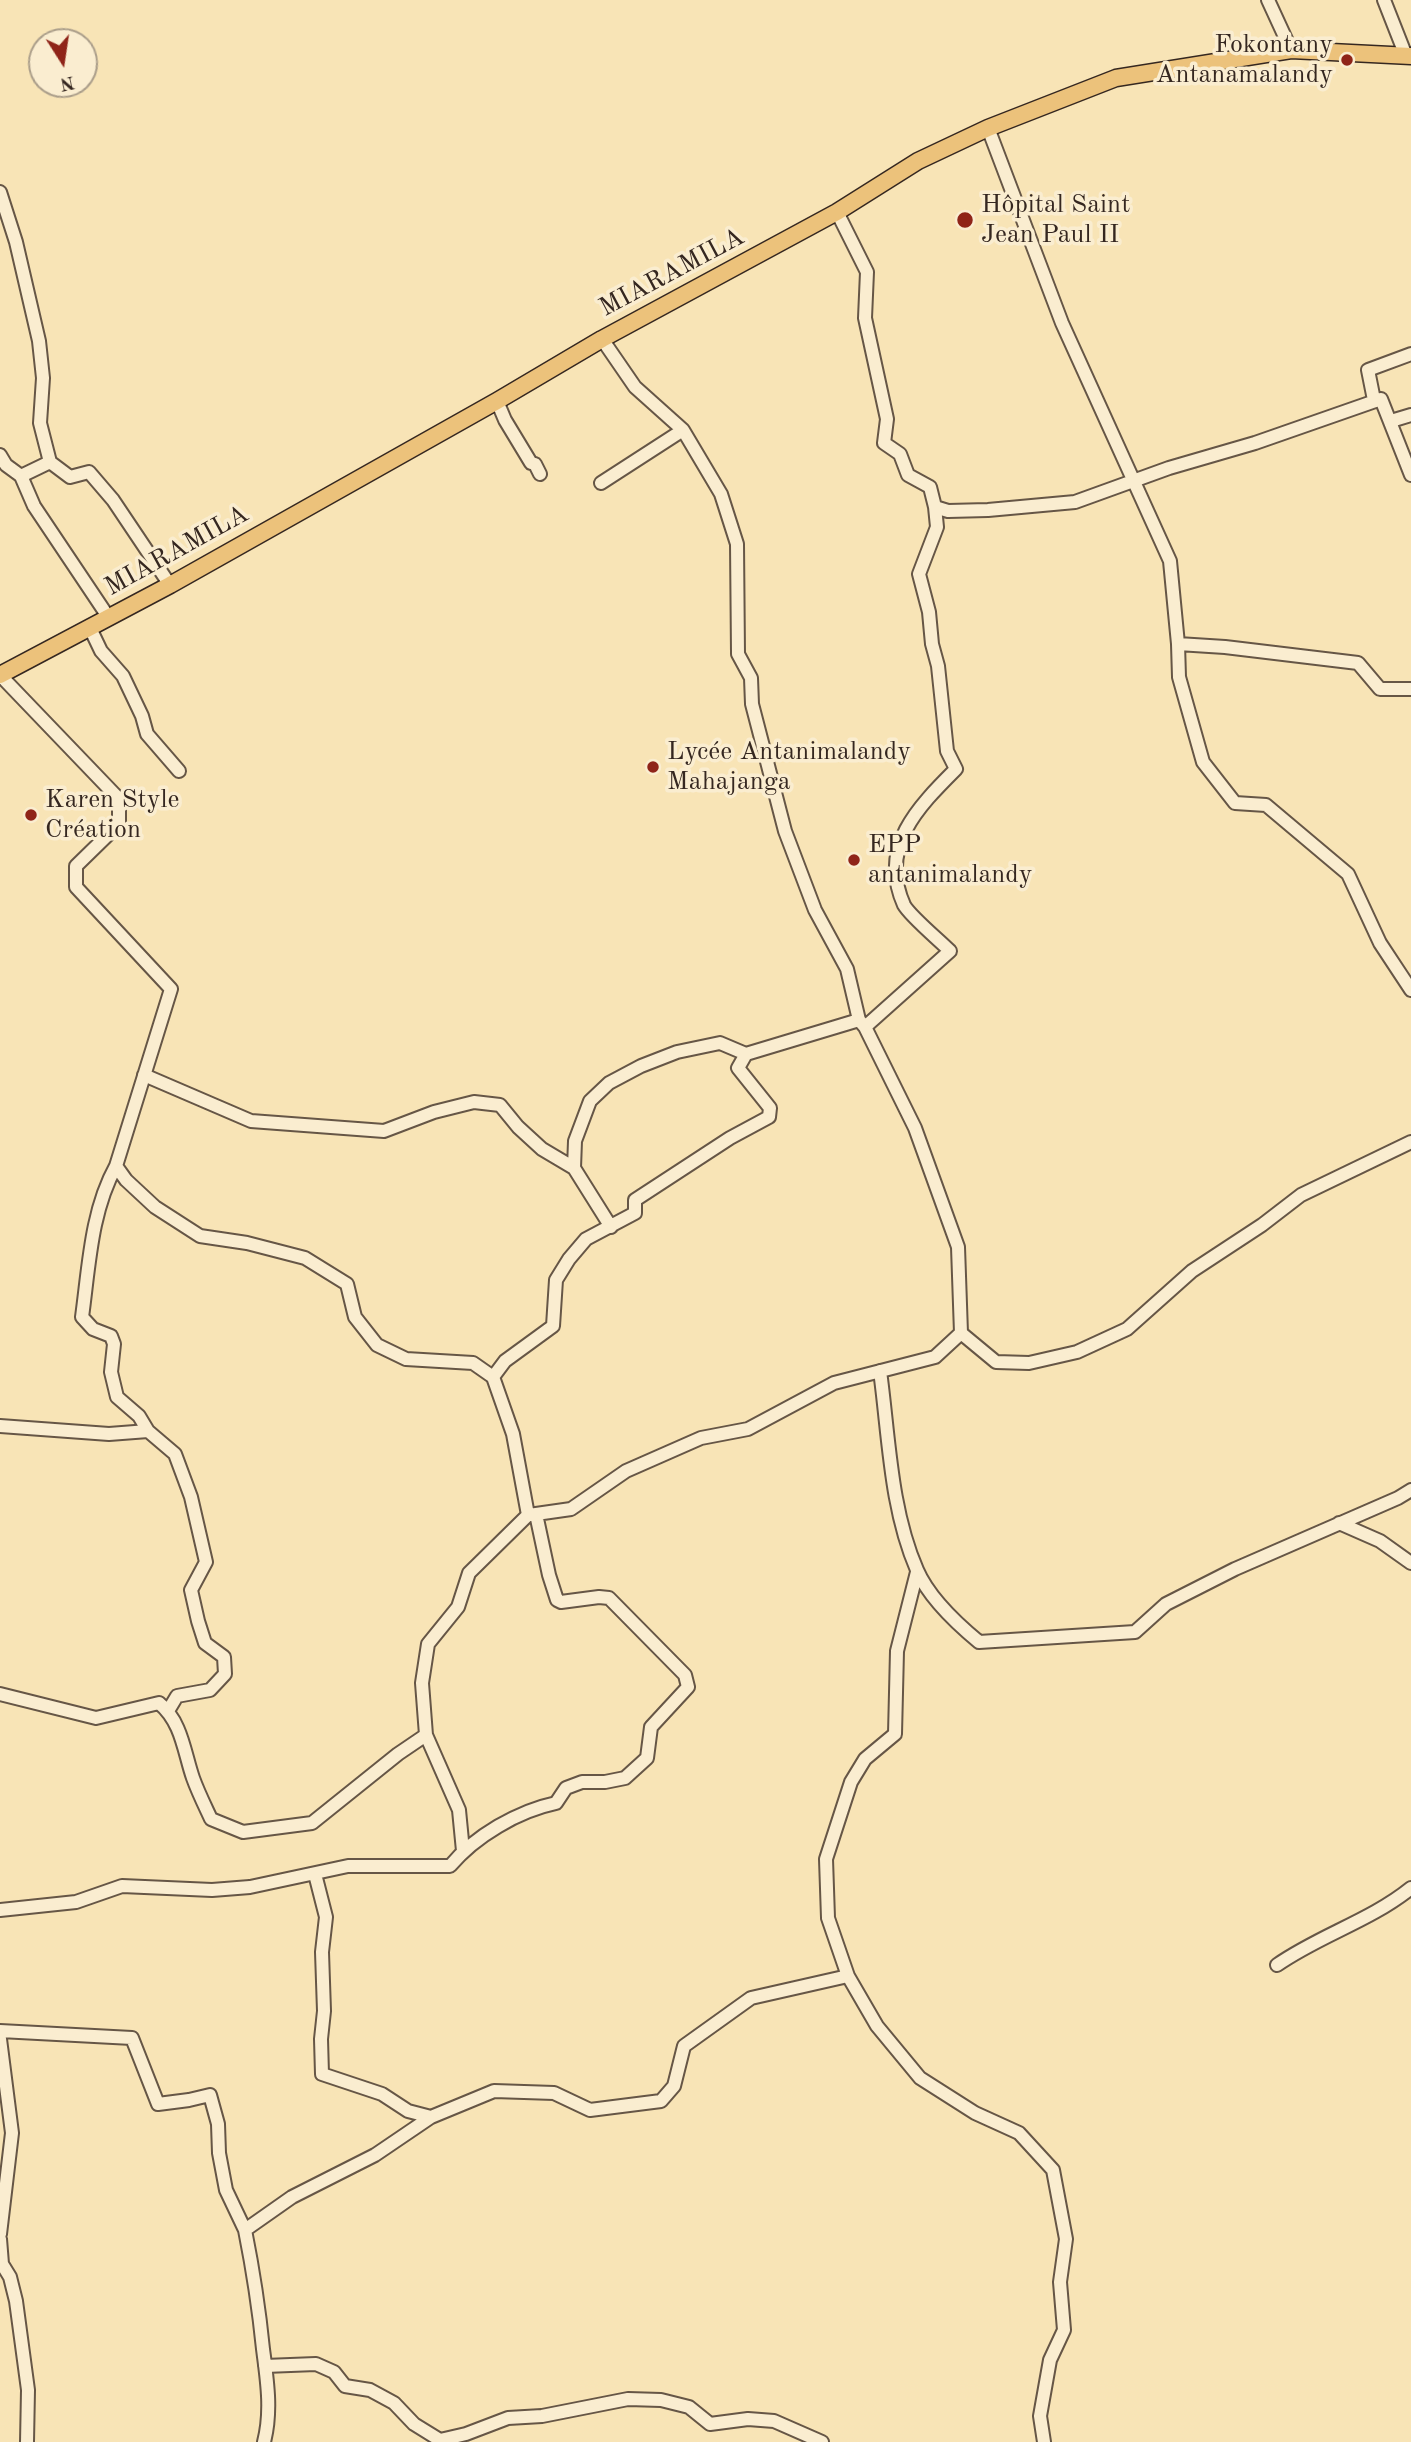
<!DOCTYPE html>
<html>
<head>
<meta charset="utf-8">
<style>
	body { margin:0 }
	#map { position:relative; width:1411px; height:2442px; overflow:hidden; background:#f8e4b6; font-family:"Old Standard TT",serif }
	canvas { display:block }
	.north { position:absolute; left:28px; top:28px; width:70px; height:70px; box-sizing:border-box; background:#faedd0; border:2px solid #ab9e8a; border-radius:50%; rotate:168deg; font-size:19px; font-weight:700; line-height:28px; text-align:center; color:#352720 }
	.north::after { content:''; display:block; margin:auto; width:24px; height:32px; background:#8f2418; clip-path:polygon(50% 0,100% 100%,50% 72%,0 100%) }
</style>
</head>
<body>
<div id="map">
<canvas width="1411" height="2442"></canvas>
<div class="north">N</div>
</div>
<script>
const g = document.querySelector('canvas').getContext('2d');
g.lineJoin = 'round';
function stroke(path, color, width, dash) { g.strokeStyle = color; g.lineWidth = width; g.lineCap = dash ? 'butt' : 'round'; g.setLineDash(dash || []); g.stroke(path); }
function write(font, color, halo, rows, align = 'center') {
  g.font = font + ' "Old Standard TT",serif'; g.lineWidth = 7; g.setLineDash([]); g.textBaseline = 'middle'; g.strokeStyle = halo; g.fillStyle = color; for (const [text, x, y, turn = 0] of rows) {
    g.save(); g.translate(x, y); g.rotate((+turn || 0) * Math.PI / 180); g.textAlign = isNaN(turn) ? turn : align; if (halo) g.strokeText(text, 0, 0); g.fillText(text, 0, 0); g.restore();
  }
}
const minor = new Path2D(`
	M1268,0L1291,50
	M1384,0L1406,56
	M988,128L1062,323L1170,561L1178,644L1179,677L1203,762L1235,803L1266,805L1348,874L1380,943L1411,990
	M0,192L16,242L39,341L43,378L40,423L50,462L70,477L89,472L113,500L170,585
	M837,212L867,272L865,318L887,419L884,443L900,454L908,475L930,487L935,507L948,511L988,510L1075,502L1169,468L1255,443L1381,399L1411,475
	M602,339L635,387L683,430L721,494L737,544L738,654L751,678L752,704L785,831L815,910L847,969L859,1020L865,1027L915,1128L958,1247L961,1333L996,1362L1029,1363L1077,1352L1127,1329L1192,1271L1262,1225L1301,1195L1411,1142
	M1374,400L1368,370L1411,354
	M497,401L505,420L531,463L535,464L540,474
	M1391,421L1411,415
	M0,455L6,465L21,476L50,462
	M21,476L34,506L109,618
	M601,483L683,430
	M90,628L101,651L123,676L142,716L147,734L179,771
	M1178,644L1225,647L1358,663L1380,689H1411
	M0,675L119,799V824L76,866V887L171,989L116,1166L126,1180L155,1207L200,1236L247,1243L305,1258L347,1284L355,1317L377,1345L406,1359L473,1363L493,1377L513,1434L528,1515L469,1573L458,1607L428,1644L422,1683L426,1735L459,1810L463,1851
	M865,1027L950,951C939,940 910,916 904,905C878,847 918,807 956,769L947,751L938,666L932,644L929,612L919,574L937,527L935,507
	M144,1075L251,1121L384,1131L434,1112L474,1102L500,1105L518,1127L542,1149L574,1168L611,1227
	M116,1166C91,1211 89,1266 82,1317L93,1329L111,1336L114,1344L111,1372L117,1397L139,1416L148,1431
	M574,1168L575,1141L590,1101L609,1083L641,1066L677,1052L720,1043L746,1054
	M880,1371C889,1436 890,1508 917,1570C929,1598 956,1623 979,1642L1135,1632L1166,1604L1235,1569L1398,1498L1411,1490
	M493,1377L505,1361L553,1326L556,1280L569,1259L586,1239L635,1213V1200L730,1138L769,1117L770,1108L738,1068L746,1054L859,1020
	M0,1426L109,1434L148,1431L175,1454L191,1497L206,1562L191,1590L198,1621L205,1643L224,1657L225,1674L210,1690L177,1696L168,1711
	M529,1515L571,1509L626,1471L701,1438L748,1429L834,1383L935,1357L961,1333
	M1339,1523L1380,1541L1411,1563
	M917,1572L897,1651L895,1734L865,1759L851,1782L826,1859L828,1918L848,1976L877,2026L920,2078L975,2113L1019,2133L1053,2170L1066,2239L1060,2282L1064,2330L1050,2360L1040,2416L1044,2442
	M0,1694L96,1718L159,1703C182,1722 184,1752 193,1778C198,1792 205,1806 211,1819L243,1832L312,1823L398,1754L426,1735
	M315,1874L326,1917L322,1952L324,2011L321,2039L322,2074L382,2094L408,2111L431,2117
	M0,1910L76,1902L122,1886L212,1890L250,1887L348,1866H450C475,1836 518,1811 556,1803L566,1788L582,1782H605L625,1778L647,1758L651,1727L688,1687L685,1675L609,1598L599,1597L561,1602L557,1600L549,1575L536,1514
	M1277,1965C1320,1935 1370,1921 1411,1888
	M0,2031L132,2038L158,2104L189,2100L210,2095L218,2124L219,2153L226,2190L245,2230
	M0,2039L12,2133L0,2234
	M0,2239L2,2264L10,2277L16,2301L28,2390L27,2442
	M265,2366L316,2364L334,2372L345,2386L370,2390L394,2403L414,2424L440,2440L466,2434L508,2418L542,2416L628,2399L661,2400L689,2407L710,2424L748,2419L774,2421L822,2442
	M264,2442C272,2411 267,2380 263,2349C259,2309 253,2270 245,2230L292,2197L375,2155L431,2117L494,2091L554,2093L590,2110L661,2101L674,2086L684,2046L751,1998L848,1976`);
const major = new Path2D(`
	M0,675L170,585L497,401L602,339L837,212L918,161L988,128L1116,78L1291,50L1411,56`);
const markers = [
	[1347,60,7,"#8f2418"],
	[965,220,9,"#8f2418"],
	[653,767,7,"#8f2418"],
	[31,815,7,"#8f2418"],
	[854,860,7,"#8f2418"]
];
const poiNames = [
	["Fokontany",1333,45,"right"],
	["Antanamalandy",1333,75,"right"],
	["Hôpital Saint",981,205],
	["Jean Paul II",981,235],
	["Lycée Antanimalandy",667,752],
	["Mahajanga",667,782],
	["Karen Style",45,800],
	["Création",45,830],
	["EPP",868,845],
	["antanimalandy",868,875]
];
const streetNames = [
	["MIARAMILA",672,273,-28],
	["MIARAMILA",177,551,-29]
];
stroke(minor, '#665646', 16);
stroke(major, '#352720', 19);
stroke(minor, '#faedd0', 12);
stroke(major, '#ecc27b', 16);
for (const [x, y, r, color] of markers) { const dot = new Path2D(); dot.arc(x, y, r, 0, 2 * Math.PI); g.fillStyle = color; g.fill(dot); stroke(dot, '#faedd0', 2.5); }
write('26px', '#352720', '#faedd0', poiNames, 'left');
write('26px', '#352720', '#faedd0', streetNames);
</script>
</body>
</html>
